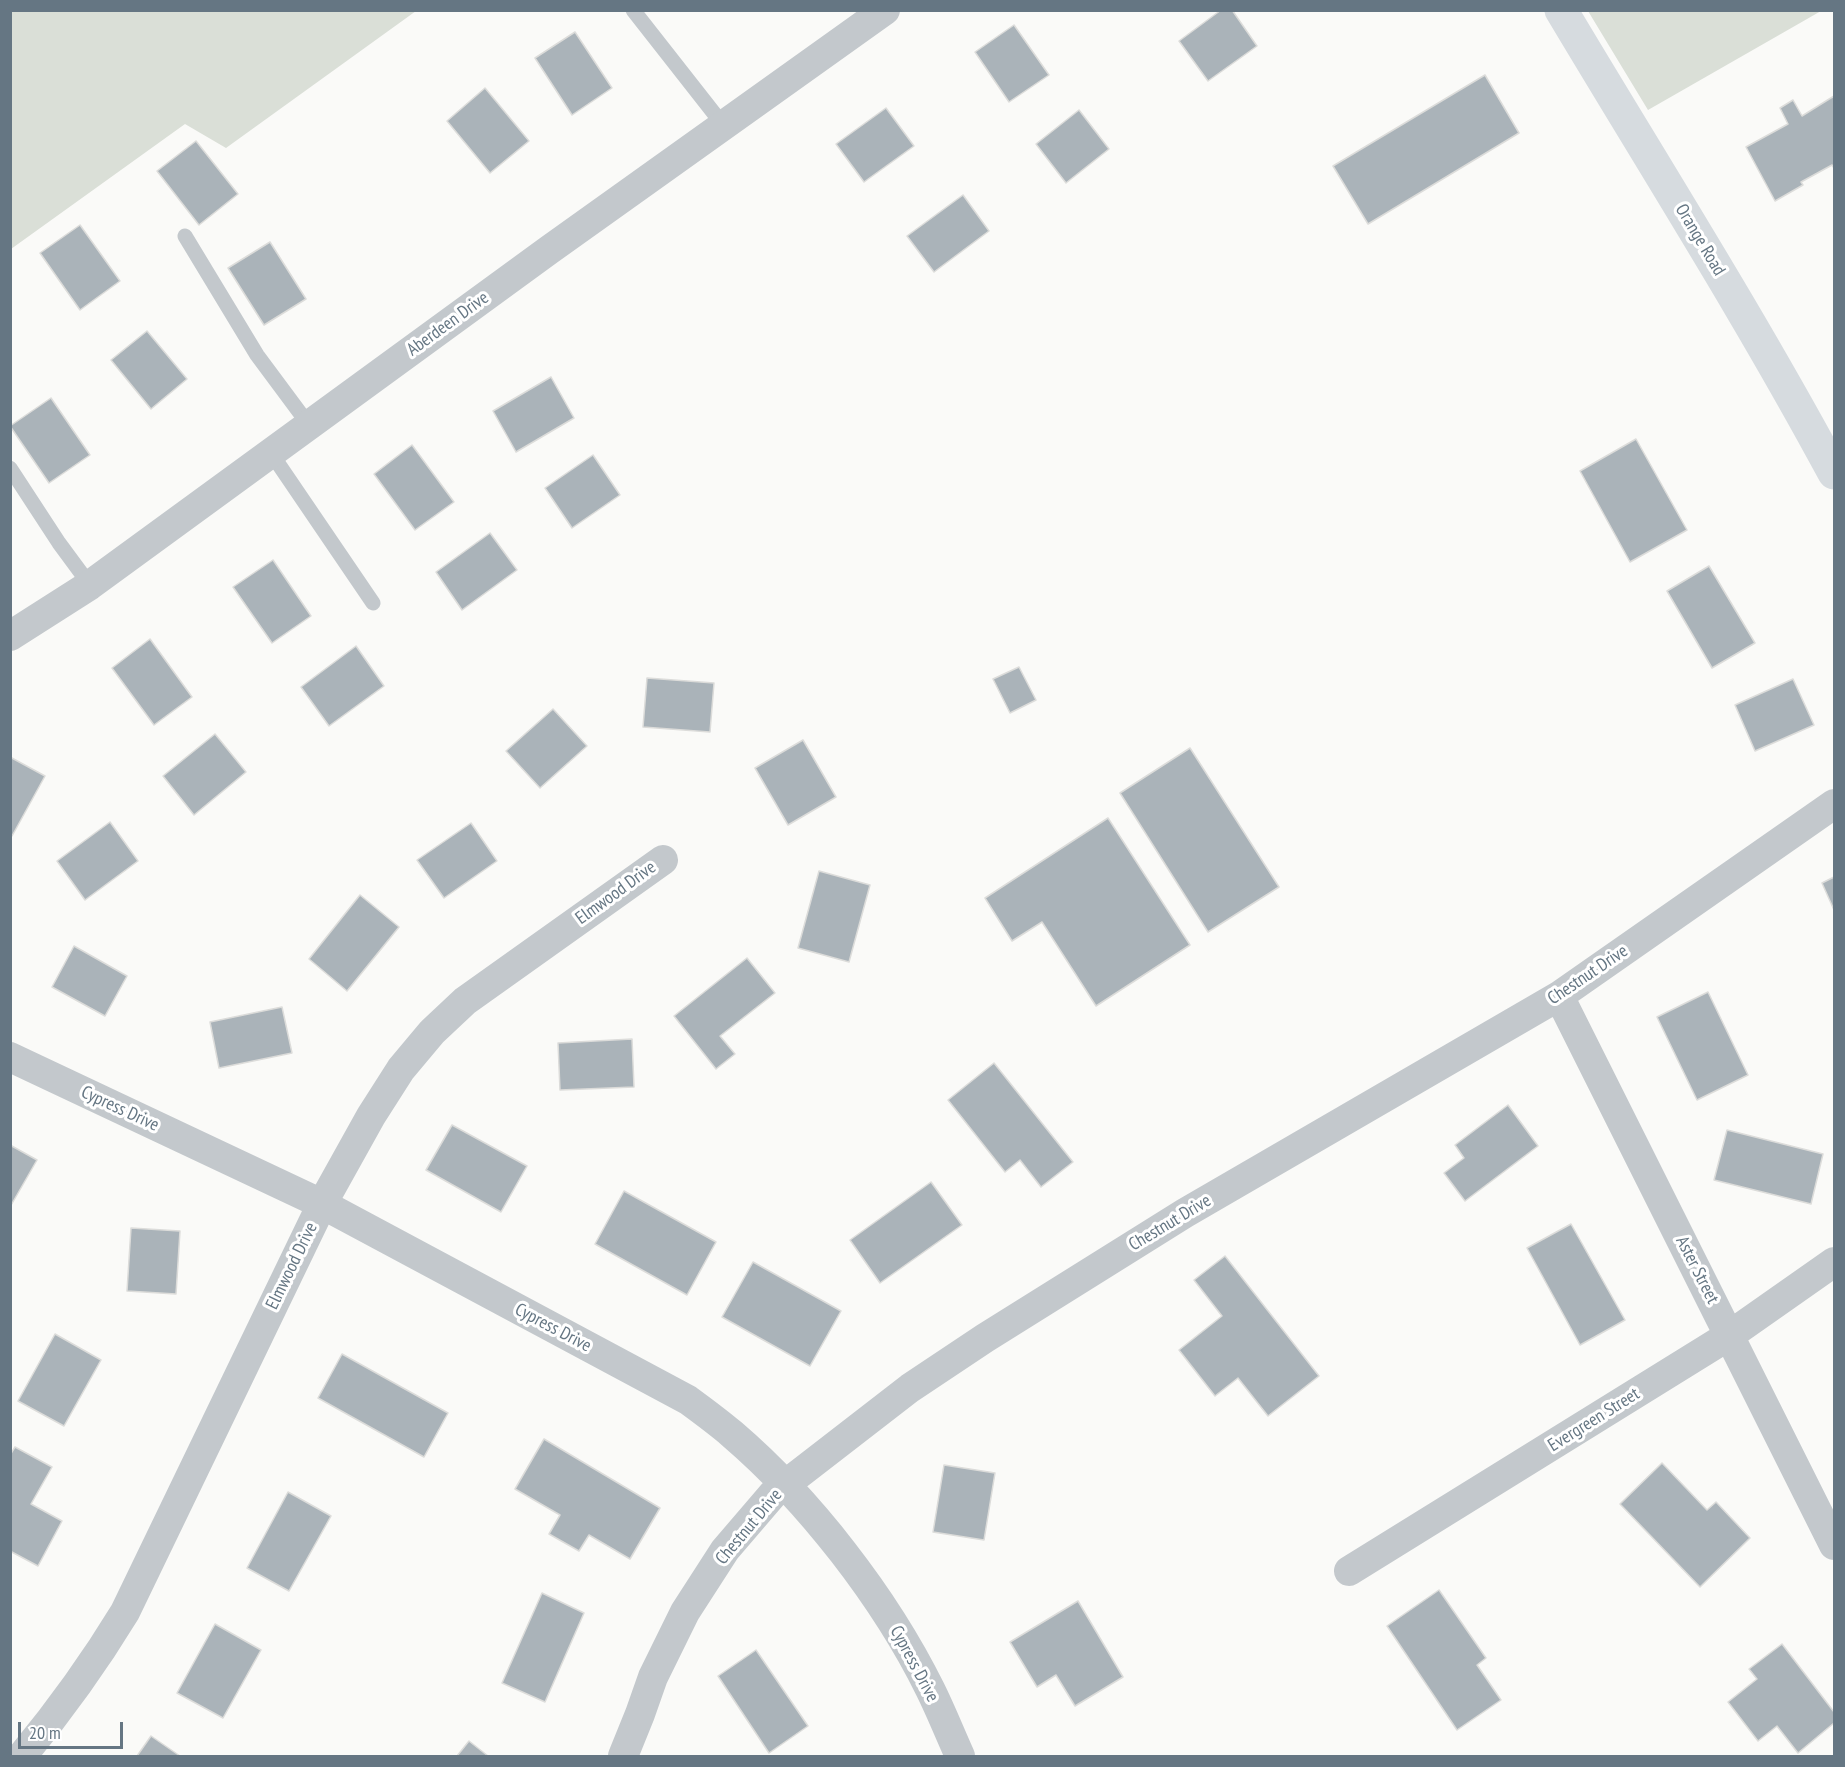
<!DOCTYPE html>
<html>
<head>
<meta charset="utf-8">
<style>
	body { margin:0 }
	#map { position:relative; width:1845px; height:1767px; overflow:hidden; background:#fafaf8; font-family:"PT Sans Narrow",sans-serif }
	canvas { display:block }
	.frame { position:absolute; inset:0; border:12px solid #657683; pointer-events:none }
	.scale { position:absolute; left:18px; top:1722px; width:105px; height:27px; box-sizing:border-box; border:3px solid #657683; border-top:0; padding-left:8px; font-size:18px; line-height:21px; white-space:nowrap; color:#657683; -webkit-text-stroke:4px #fff; paint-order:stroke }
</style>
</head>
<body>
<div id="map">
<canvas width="1845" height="1767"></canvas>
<div class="frame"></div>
<div class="scale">20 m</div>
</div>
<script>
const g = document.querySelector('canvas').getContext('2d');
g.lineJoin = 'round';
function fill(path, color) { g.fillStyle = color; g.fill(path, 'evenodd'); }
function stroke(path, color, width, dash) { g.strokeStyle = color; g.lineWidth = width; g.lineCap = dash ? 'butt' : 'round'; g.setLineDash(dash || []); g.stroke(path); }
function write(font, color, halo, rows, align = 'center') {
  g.font = font + ' "PT Sans Narrow",sans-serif'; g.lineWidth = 6; g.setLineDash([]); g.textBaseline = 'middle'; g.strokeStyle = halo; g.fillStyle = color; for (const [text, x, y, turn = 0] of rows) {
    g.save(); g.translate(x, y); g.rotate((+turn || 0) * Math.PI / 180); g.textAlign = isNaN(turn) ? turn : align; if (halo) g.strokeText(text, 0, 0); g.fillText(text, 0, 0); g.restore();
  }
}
const green = new Path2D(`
	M11,10H416V11L226,148L185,124L11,249Z
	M1588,11H1821L1648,110Z`);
const building = new Path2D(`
	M1221,10H1232L1257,46L1208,81L1179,41Z
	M1014,25L1049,75L1009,102L975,52Z
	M575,32L612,88L572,115L535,58Z
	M1485,75L1519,133L1368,224L1333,166Z
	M485,88L529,141L490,173L447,121Z
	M1834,96V168L1832,165L1801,182L1803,185L1775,201L1746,147L1788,124L1780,108L1793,100L1802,116Z
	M886,108L914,146L864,182L836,144Z
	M1079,110L1109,149L1066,183L1036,144Z
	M196,141L238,194L199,225L157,171Z
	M963,195L989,231L934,272L907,236Z
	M80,225L120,281L80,310L40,253Z
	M270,242L306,299L264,325L228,268Z
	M147,331L187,379L151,409L111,360Z
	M551,377L574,418L516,452L493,411Z
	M51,398L90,455L49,483L10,426Z
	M1636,439L1687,530L1630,562L1580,471Z
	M412,445L454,502L415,530L374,474Z
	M593,455L620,495L572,528L545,488Z
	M490,533L517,570L462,610L436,572Z
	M273,560L311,616L272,643L233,587Z
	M1709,566L1755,643L1712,668L1667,591Z
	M150,639L192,697L154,725L112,668Z
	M356,646L384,686L329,726L301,687Z
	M1019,667L1036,700L1010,713L993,679Z
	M647,678L714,683L710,732L643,727Z
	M1793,679L1814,725L1755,751L1735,705Z
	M553,709L587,746L540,788L506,751Z
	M215,734L246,772L194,815L163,776Z
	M803,740L836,797L788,825L755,768Z
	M1190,748L1279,887L1208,932L1120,793Z
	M10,757L45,776L12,836L10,835Z
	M1108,818L1190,945L1096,1006L1042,922L1012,941L985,898Z
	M110,822L138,861L85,900L57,861Z
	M471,823L497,861L444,898L417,860Z
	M819,871L870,885L849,962L798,948Z
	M1834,877V910L1822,883Z
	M360,895L399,927L347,991L309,959Z
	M74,946L127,976L105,1016L52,987Z
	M747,958L775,993L720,1036L735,1054L716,1069L674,1016Z
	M1708,992L1748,1075L1697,1100L1657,1017Z
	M282,1007L292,1053L219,1068L210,1022Z
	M632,1039L634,1087L560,1090L558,1043Z
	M994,1063L1073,1162L1041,1187L1020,1160L1005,1172L948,1100Z
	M1508,1105L1538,1146L1465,1201L1444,1173L1464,1158L1455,1145Z
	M452,1125L527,1166L501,1212L426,1170Z
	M1727,1130L1823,1154L1811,1204L1714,1180Z
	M10,1145L37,1160L10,1207Z
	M931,1182L962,1225L880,1283L850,1240Z
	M624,1191L716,1242L687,1295L595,1244Z
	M1571,1224L1625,1320L1580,1345L1527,1248Z
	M131,1228L180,1231L176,1294L127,1291Z
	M1225,1256L1319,1376L1268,1416L1238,1378L1215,1396L1179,1350L1222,1316L1194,1280Z
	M753,1262L841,1311L810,1366L722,1317Z
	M55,1334L101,1360L64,1426L18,1401Z
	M342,1354L448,1413L424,1457L318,1398Z
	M544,1439L660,1508L630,1559L589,1535L579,1551L549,1534L560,1515L515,1489Z
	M15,1447L52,1467L31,1504L62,1521L38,1566L10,1551V1455Z
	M1662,1463L1707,1510L1716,1502L1750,1538L1700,1587L1620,1504Z
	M944,1465L995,1473L984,1540L933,1532Z
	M288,1492L331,1516L289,1591L247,1568Z
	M1439,1590L1486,1658L1477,1665L1501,1700L1457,1730L1387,1626Z
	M542,1593L584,1613L545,1702L502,1683Z
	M1078,1601L1123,1677L1075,1706L1056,1675L1037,1687L1010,1642Z
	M215,1624L261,1650L223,1718L177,1693Z
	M1782,1644L1834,1712V1723L1798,1753L1777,1726L1758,1741L1728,1702L1757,1679L1749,1669Z
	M756,1650L808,1726L769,1753L718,1676Z
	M151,1736L180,1756H137Z
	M469,1741L488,1756H457Z`);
const lane = new Path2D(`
	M633,10L724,126
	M185,236L257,355L309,425
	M271,453L373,603
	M10,468L59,543L90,585`);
const street = new Path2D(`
	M10,636L90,585L549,250L885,10
	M1559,996L1834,1545
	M10,1057L322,1204L688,1400C703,1411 718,1422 732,1434C809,1500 885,1598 930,1689C941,1711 950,1734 960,1756
	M1349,1571L1730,1335L1834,1262
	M22,1756C60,1710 94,1663 125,1612L322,1204L371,1116L401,1069L432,1032L465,1001L663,860
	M623,1756L640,1714L653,1677L685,1612L725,1550L773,1494L910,1388L985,1338L1185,1213L1559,996L1834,804`);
const secondary = new Path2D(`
	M1561,10C1653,164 1749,315 1834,473`);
const streetNames = [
	["Orange Road",1700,240,59],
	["Aberdeen Drive",448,324,-36],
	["Elmwood Drive",616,893,-36],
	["Chestnut Drive",1588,975,-34],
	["Cypress Drive",120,1109,25],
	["Chestnut Drive",1170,1223,-31],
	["Elmwood Drive",292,1266,-64],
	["Aster Street",1697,1270,63],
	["Cypress Drive",553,1328,28],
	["Evergreen Street",1594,1420,-32],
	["Chestnut Drive",749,1527,-50],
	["Cypress Drive",914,1664,62]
];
fill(green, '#dadfd7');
fill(building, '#aab3b9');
stroke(building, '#dcdcda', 1.5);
stroke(lane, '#c3c8cc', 15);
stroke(street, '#c3c8cc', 30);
stroke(secondary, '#d6dbdf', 33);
write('18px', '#657683', '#fff', streetNames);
</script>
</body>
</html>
